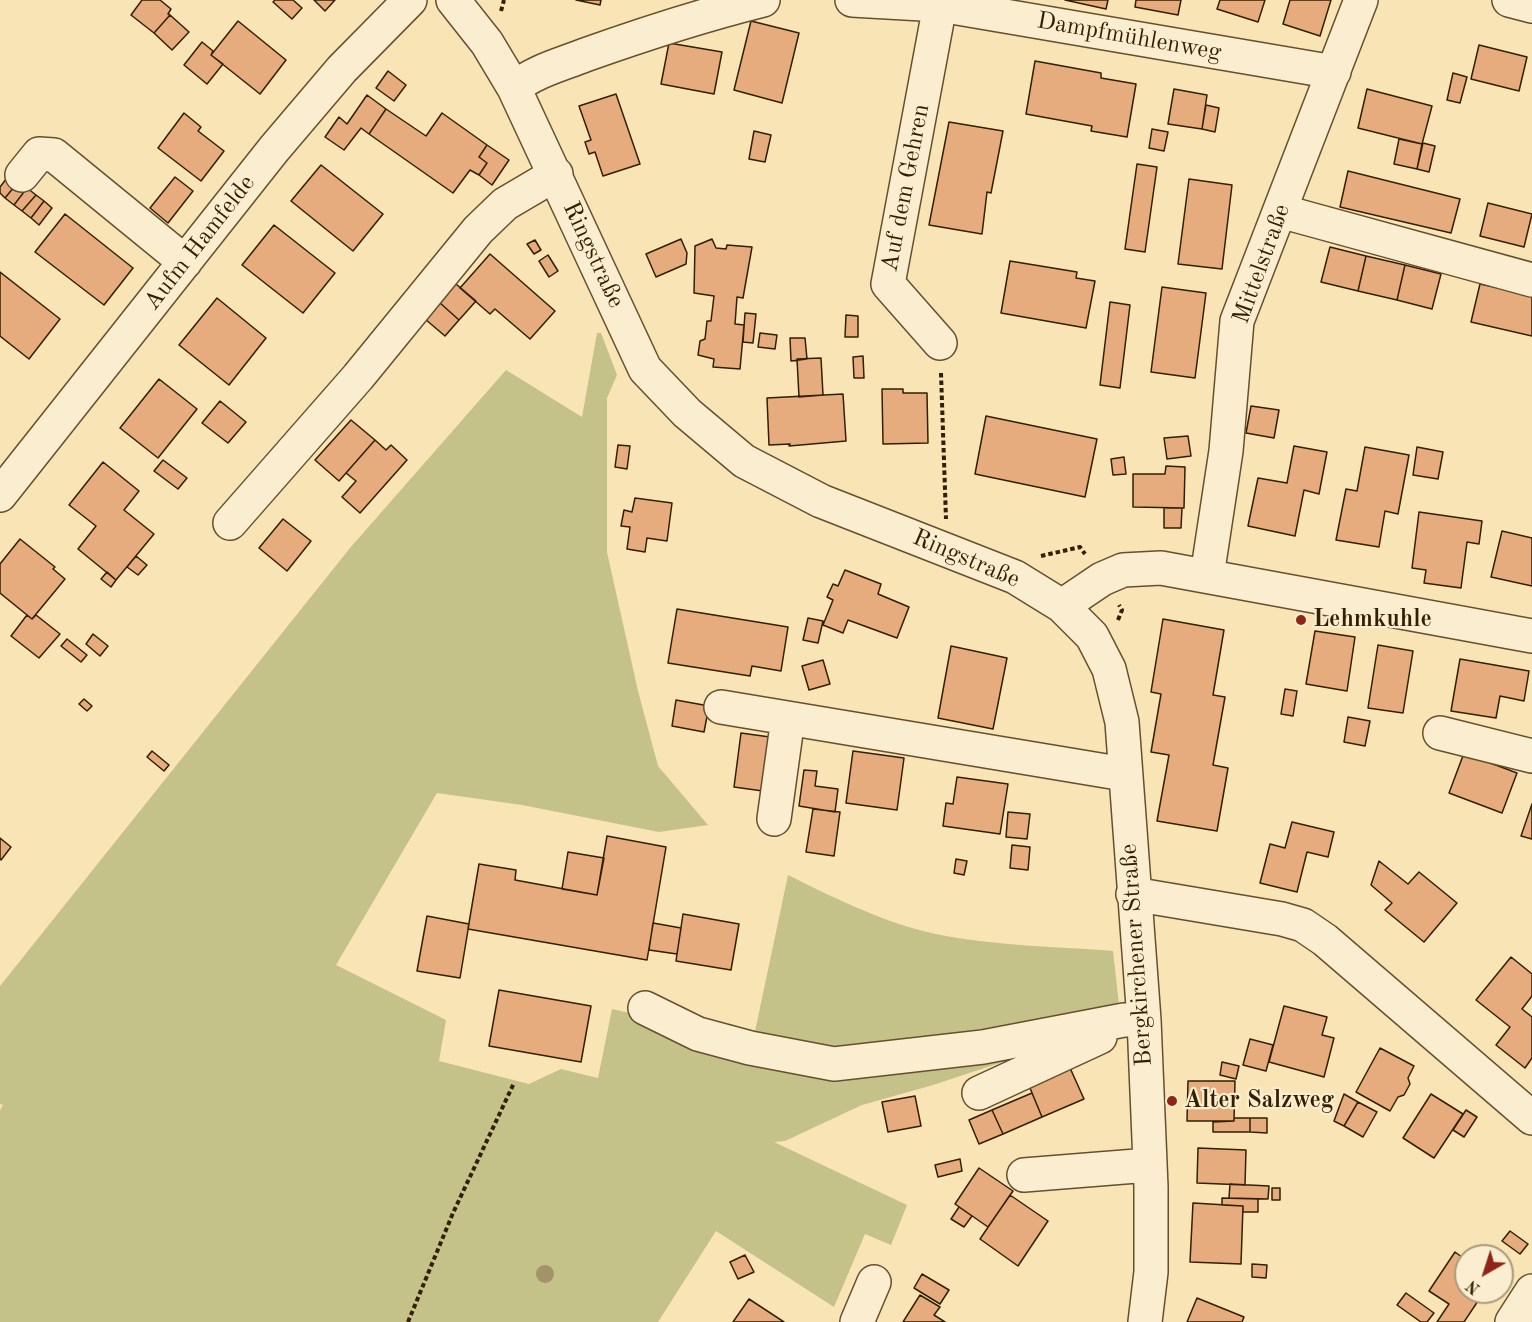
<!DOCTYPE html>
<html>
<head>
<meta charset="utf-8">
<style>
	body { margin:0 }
	#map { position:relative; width:1532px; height:1322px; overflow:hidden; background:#f9e4b5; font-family:"Old Standard TT",serif }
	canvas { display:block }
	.north { position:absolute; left:1454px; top:1244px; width:60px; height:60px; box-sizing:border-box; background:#fbedcf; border:2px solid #ab9b7d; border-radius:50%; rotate:219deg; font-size:16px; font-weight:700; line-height:24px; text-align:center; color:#321f01 }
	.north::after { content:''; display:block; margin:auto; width:21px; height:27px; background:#8f2418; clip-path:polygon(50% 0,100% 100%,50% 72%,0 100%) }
</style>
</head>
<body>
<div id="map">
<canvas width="1532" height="1322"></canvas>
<div class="north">N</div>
</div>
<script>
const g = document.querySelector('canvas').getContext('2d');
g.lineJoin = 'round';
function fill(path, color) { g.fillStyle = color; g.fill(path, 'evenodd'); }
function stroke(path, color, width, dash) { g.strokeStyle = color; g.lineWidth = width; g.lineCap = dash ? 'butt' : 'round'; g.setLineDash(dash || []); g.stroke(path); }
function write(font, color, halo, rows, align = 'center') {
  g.font = font + ' "Old Standard TT",serif'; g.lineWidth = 4.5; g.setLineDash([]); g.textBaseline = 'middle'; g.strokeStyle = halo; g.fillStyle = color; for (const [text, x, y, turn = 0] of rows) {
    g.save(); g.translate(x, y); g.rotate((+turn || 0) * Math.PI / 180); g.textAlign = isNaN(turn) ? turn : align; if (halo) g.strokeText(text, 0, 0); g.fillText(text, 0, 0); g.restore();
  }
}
const green = new Path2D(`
	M597,333H601L617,375L607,398V552L638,691L658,766L708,825L659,832L522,805L437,793L336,965L446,1020L439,1061L529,1084L561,1069L598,1078L612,1009L753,1041L788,875C828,895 879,920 923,931C984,946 1051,946 1113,951L1121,1023L933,1085L862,1105L785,1141L774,1142L907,1205L891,1245L865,1234L834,1307L716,1231L658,1322H0V1110L3,1105L0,1104V986L350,548L506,370L582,417Z`);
const building = new Path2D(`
	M142,0H160L171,9L168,14L170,15L154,33L131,15Z
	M275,0H293L302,8L292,19L273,2Z
	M314,0H335L325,11Z
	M576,0H601L600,5Z
	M1065,0H1108L1106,9Z
	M1136,0H1181L1178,15L1135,7Z
	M1220,0H1265L1258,22L1217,9Z
	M1290,0H1331L1320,36L1283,24Z
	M170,15L189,32L172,50L154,33Z
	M238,21L286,60L260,94L211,55Z
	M751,21L799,33L782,103L734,90Z
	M202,42L213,51L211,55L223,64L207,84L184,65Z
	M669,43L722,52L714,94L661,84Z
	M1479,45L1527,57L1519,91L1471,79Z
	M1035,61L1101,73V78L1136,84L1127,137L1091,131L1092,126L1026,114Z
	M388,71L406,85L394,101L376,88Z
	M1453,73L1467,77L1460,103L1447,100Z
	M1174,89L1207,95L1202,129L1168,124Z
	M1367,89L1432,106L1422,144L1358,128Z
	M616,94L640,164L603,176L595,152L589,154L585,142L591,140L579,106Z
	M367,95L386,109L369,134L361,128L344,150L325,137L339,117L347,124Z
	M1206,105L1219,108L1215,132L1202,129Z
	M386,109L426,136L442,113L487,145L479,157L487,163L479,175L470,170L453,193L369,134Z
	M184,113L201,127L198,131L224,151L201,181L158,148Z
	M949,122L1003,131L991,193L987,192L982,234L929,225Z
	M1152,129L1168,132L1164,151L1149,148Z
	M754,131L771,135L765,162L749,159Z
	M1399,139L1422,144L1417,169L1394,164Z
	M1423,143L1435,146L1429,172L1417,169Z
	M487,145L509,160L492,185L479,175L487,163L479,157Z
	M1137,164L1157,167L1145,252L1125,249Z
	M321,165L383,214L353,251L291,201Z
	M1348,171L1460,199L1451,233L1340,207Z
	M10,174L19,181L5,198L0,193V187Z
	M175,177L193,191L168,223L150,208Z
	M1189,179L1232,185L1222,269L1178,264Z
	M19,181L27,188L14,205L5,198Z
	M27,188L36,195L22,211L14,205Z
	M36,195L44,201L31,218L22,211Z
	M44,201L52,208L39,225L31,218Z
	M1488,203L1532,214L1524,247L1480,236Z
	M65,214L133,268L104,305L35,252Z
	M274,225L335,273L303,313L242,265Z
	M681,239L687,253L686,264L656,277L646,254Z
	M712,239L716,248L726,249L727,245L752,247L743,298L737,297L735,324L744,325L740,369L713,367L714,359L698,355L700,341L705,339L707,321H711L714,296L694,293L695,246Z
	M535,240L541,250L534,254L527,244Z
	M1330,247L1366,256L1358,291L1321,282Z
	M490,254L555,311L530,339L495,309L490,314L460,288Z
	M548,255L558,271L549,277L539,261Z
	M1366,256L1405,265L1397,300L1358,291Z
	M1010,261L1077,272L1076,278L1095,281L1086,328L1001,313Z
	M1405,265L1441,274L1432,309L1397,300Z
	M0,272L60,319L29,359L0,336Z
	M456,284L476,301L459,320L439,302Z
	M1480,284L1532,295V336L1471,322Z
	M1162,287L1206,293L1195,378L1151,372Z
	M217,298L266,338L229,385L179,345Z
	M439,302L459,320L445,336L425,319Z
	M1110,302L1130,305L1120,388L1100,385Z
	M745,313L756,314L753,343L743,342Z
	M846,315L858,316V337H845Z
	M760,333L777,335L775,349L758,347Z
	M790,338H805L807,359L791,361Z
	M863,356L864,378H854L853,357Z
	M821,358L823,395L799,397L797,359Z
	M159,379L197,409L158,458L120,428Z
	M882,389H903V393H927L928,443L883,444Z
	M843,394L846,441L789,446L790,444L769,445L767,398Z
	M220,401L246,422L228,443L202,423Z
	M1251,406L1279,410L1274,438L1246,433Z
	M986,416L1097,439L1085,497L975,474Z
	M351,420L375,440L339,481L315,460Z
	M1188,436L1191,456L1167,459L1164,438Z
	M375,440L386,450L391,445L407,460L360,513L342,497L356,481L346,473Z
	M618,445L630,446L627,469L615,467Z
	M1294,446L1327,452L1319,494L1304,490L1295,536L1248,526L1258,478L1287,483Z
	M1365,447L1409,455L1398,514L1385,511L1379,547L1336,540L1346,489L1357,491Z
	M1417,447L1443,452L1438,479L1413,475Z
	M1124,457L1126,474L1113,475L1111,459Z
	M163,460L187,478L178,489L154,471Z
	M103,462L139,491L124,510L154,534L116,580L78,549L96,526L69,505Z
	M1166,466L1185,467L1184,508L1133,507V474H1165Z
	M635,498L672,503L667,541L647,538L645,552L627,549L630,527L621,526L624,510L632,512Z
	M1164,508H1182L1181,528H1164Z
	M1419,512L1482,521L1479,544L1467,542L1461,588L1424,583L1426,570L1412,568Z
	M283,519L311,541L287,571L259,548Z
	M1502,531L1532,538V586L1491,577Z
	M20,539L55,567L53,569L65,579L32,619L0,593V564Z
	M136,556L147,565L138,575L127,567Z
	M845,570L881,584L878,594L909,607L897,638L848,620L843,633L823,625L833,600L827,597L833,584L838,586Z
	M107,572L116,580L111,587L101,579Z
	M677,609L788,627L781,671L752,666L750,676L668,663Z
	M27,615L32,619L36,615L60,634L39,658L11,636Z
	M808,618L823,621L818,643L803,640Z
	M1163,619L1224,630L1213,695L1225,697L1213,765L1228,768L1217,831L1157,821L1169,755L1151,752L1161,694L1151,692Z
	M1315,631L1355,637L1347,691L1306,684Z
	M93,634L108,646L100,656L86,644Z
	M67,639L87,655L81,662L61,646Z
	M1378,645L1413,651L1403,713L1368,708Z
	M951,646L1007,658L993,729L938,718Z
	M1460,659L1529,671L1524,701L1500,696L1496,718L1451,711Z
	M823,660L830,684L809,690L802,666Z
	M1285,689L1297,691L1293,716L1281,714Z
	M84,699L92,706L87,711L79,704Z
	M676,700L709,706L704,732L672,726Z
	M1348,717L1370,721L1365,746L1344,742Z
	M741,733L777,738L770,792L734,787Z
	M152,751L169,765L164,771L147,757Z
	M853,751L904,758L897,810L846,803Z
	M1464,753L1517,773L1502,813L1449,793Z
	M804,770L817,771L815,786L838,789L835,812L799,806Z
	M957,777L1008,784L1000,834L943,826L946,803L953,804Z
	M1532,804V839L1521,836Z
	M813,809L840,812L834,856L806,852Z
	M1008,812L1030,814L1027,839L1006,837Z
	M1292,822L1334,832L1328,857L1307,852L1297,892L1260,883L1270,844L1285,848Z
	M607,836L666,847L647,960L468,929L479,864L516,870L515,880L597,895Z
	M0,838L11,847L1,860L0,859Z
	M1012,845L1030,847L1028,870L1010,868Z
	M568,852L604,858L597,895L562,889Z
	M956,859L967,861L964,875L954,873Z
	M1379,861L1408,884L1419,872L1457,903L1424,942L1385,910L1392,903L1371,885Z
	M683,914L739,924L731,970L676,961Z
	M427,916L469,924L460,978L417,971Z
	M653,923L681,928L677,954L649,950Z
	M1511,957L1532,974V996L1522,1009L1532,1017V1058L1525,1068L1496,1045L1510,1027L1476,1000Z
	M499,990L591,1006L581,1062L489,1046Z
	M1284,1006L1327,1017L1322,1035L1334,1038L1324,1077L1269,1062Z
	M1250,1039L1273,1045L1266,1071L1243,1065Z
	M1380,1048L1414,1066L1408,1078L1410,1084L1404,1095L1398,1097L1390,1111L1356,1092Z
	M1066,1059L1084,1099L1042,1117L1025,1076Z
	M1222,1062L1239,1066L1236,1079L1220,1075Z
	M1188,1081H1235L1234,1121H1187Z
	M1032,1093L1042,1117L1003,1134L992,1110Z
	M1344,1094L1358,1102L1344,1126L1334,1121Z
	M1431,1094L1463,1114L1434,1158L1403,1138Z
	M915,1096L921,1126L888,1132L882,1102Z
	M1358,1102L1377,1112L1363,1137L1344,1126Z
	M992,1110L1003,1134L979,1144L969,1120Z
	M1466,1110L1477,1117L1464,1137L1453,1130Z
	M1234,1118H1250V1132H1213V1122L1234,1121Z
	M1250,1118H1267V1133L1250,1132Z
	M1198,1148L1246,1150L1245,1185L1197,1183Z
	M960,1159L962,1171L938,1177L935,1165Z
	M979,1168L1013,1191L988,1227L955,1204Z
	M1230,1184L1269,1186L1268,1199L1229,1198Z
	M1272,1188H1280V1200H1272Z
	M1010,1195L1048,1221L1018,1266L980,1239Z
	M1222,1198L1258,1199V1212H1243V1206L1222,1205Z
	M1193,1203L1243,1206L1241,1264L1190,1262Z
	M959,1207L972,1216L964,1227L951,1219Z
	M1510,1231L1528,1244L1520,1254L1502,1241Z
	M1455,1252L1466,1260V1292H1484L1464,1322H1437L1449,1304L1429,1291Z
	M745,1255L754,1272L738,1279L730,1262Z
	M1252,1264L1267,1265L1266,1278L1252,1277Z
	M922,1274L949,1290L940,1304L914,1288Z
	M1406,1293L1434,1313L1427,1322H1421L1397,1305Z
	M920,1295L940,1307L934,1315L945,1322H903Z
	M1197,1298L1244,1317L1242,1322H1187Z
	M749,1299L784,1322H733Z`);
const path = new Path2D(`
	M501,11L504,0
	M941,373L946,519
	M1041,556L1080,547L1085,554
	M1118,620L1122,610L1119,605
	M408,1322L453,1213L514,1083`);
const minor = new Path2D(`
	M453,0L487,43L514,88L645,369L687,413L744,461L821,501L1015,577L1062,606L1092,636L1109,669L1122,722L1144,1020L1151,1187V1272L1145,1322
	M852,0L940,5L1334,72
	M1509,0L1532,6
	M940,5L888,284L940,343
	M514,88C535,71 560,65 585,55C644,34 703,15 763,0
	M22,175L39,154L54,155L185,262
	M1280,211L1532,280
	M0,495L274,149L342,69L410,0
	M230,523L358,377L478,230L505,204L556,174
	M1207,576L1226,451L1237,321L1361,0
	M1062,606L1102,579L1123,570L1161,568L1532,636
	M721,707L1124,774
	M1440,733L1532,756
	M774,819L788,718
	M1133,894L1282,919L1303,925L1325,940L1532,1118
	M645,1008L698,1034L750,1048L834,1064L983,1047L1124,1020H1144
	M979,1093L1100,1037
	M1024,1175L1149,1165
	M857,1322L874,1282
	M1512,1322L1532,1291`);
const trees = [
	[545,1274]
];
const markers = [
	[1301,620,6,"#8f2418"],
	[1172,1101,6,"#8f2418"]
];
const streetNames = [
	["Dampfmühlenweg",1129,37,10],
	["Auf dem Gehren",906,188,-79],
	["Aufm Hamfelde",200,243,-52],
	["Ringstraße",593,255,65],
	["Mittelstraße",1262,264,-70],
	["Ringstraße",966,559,23],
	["Bergkirchener Straße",1137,955,-94]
];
const poiNames = [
	["Lehmkuhle",1313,620],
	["Alter Salzweg",1184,1101]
];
fill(green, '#c4c289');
fill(building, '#e7ac7e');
stroke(building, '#321f01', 1.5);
stroke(minor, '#64502e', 36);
stroke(path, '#321f01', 4, [4.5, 3]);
stroke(minor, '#fbedcf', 33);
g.fillStyle = '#a49369';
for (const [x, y] of trees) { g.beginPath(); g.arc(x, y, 9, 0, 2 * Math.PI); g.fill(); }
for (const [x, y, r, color] of markers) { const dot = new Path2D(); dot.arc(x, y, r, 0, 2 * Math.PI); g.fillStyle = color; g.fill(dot); stroke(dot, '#fbedcf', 2); }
write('24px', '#321f01', '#fbedcf', streetNames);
write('bold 24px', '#321f01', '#fbedcf', poiNames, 'left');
</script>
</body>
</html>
